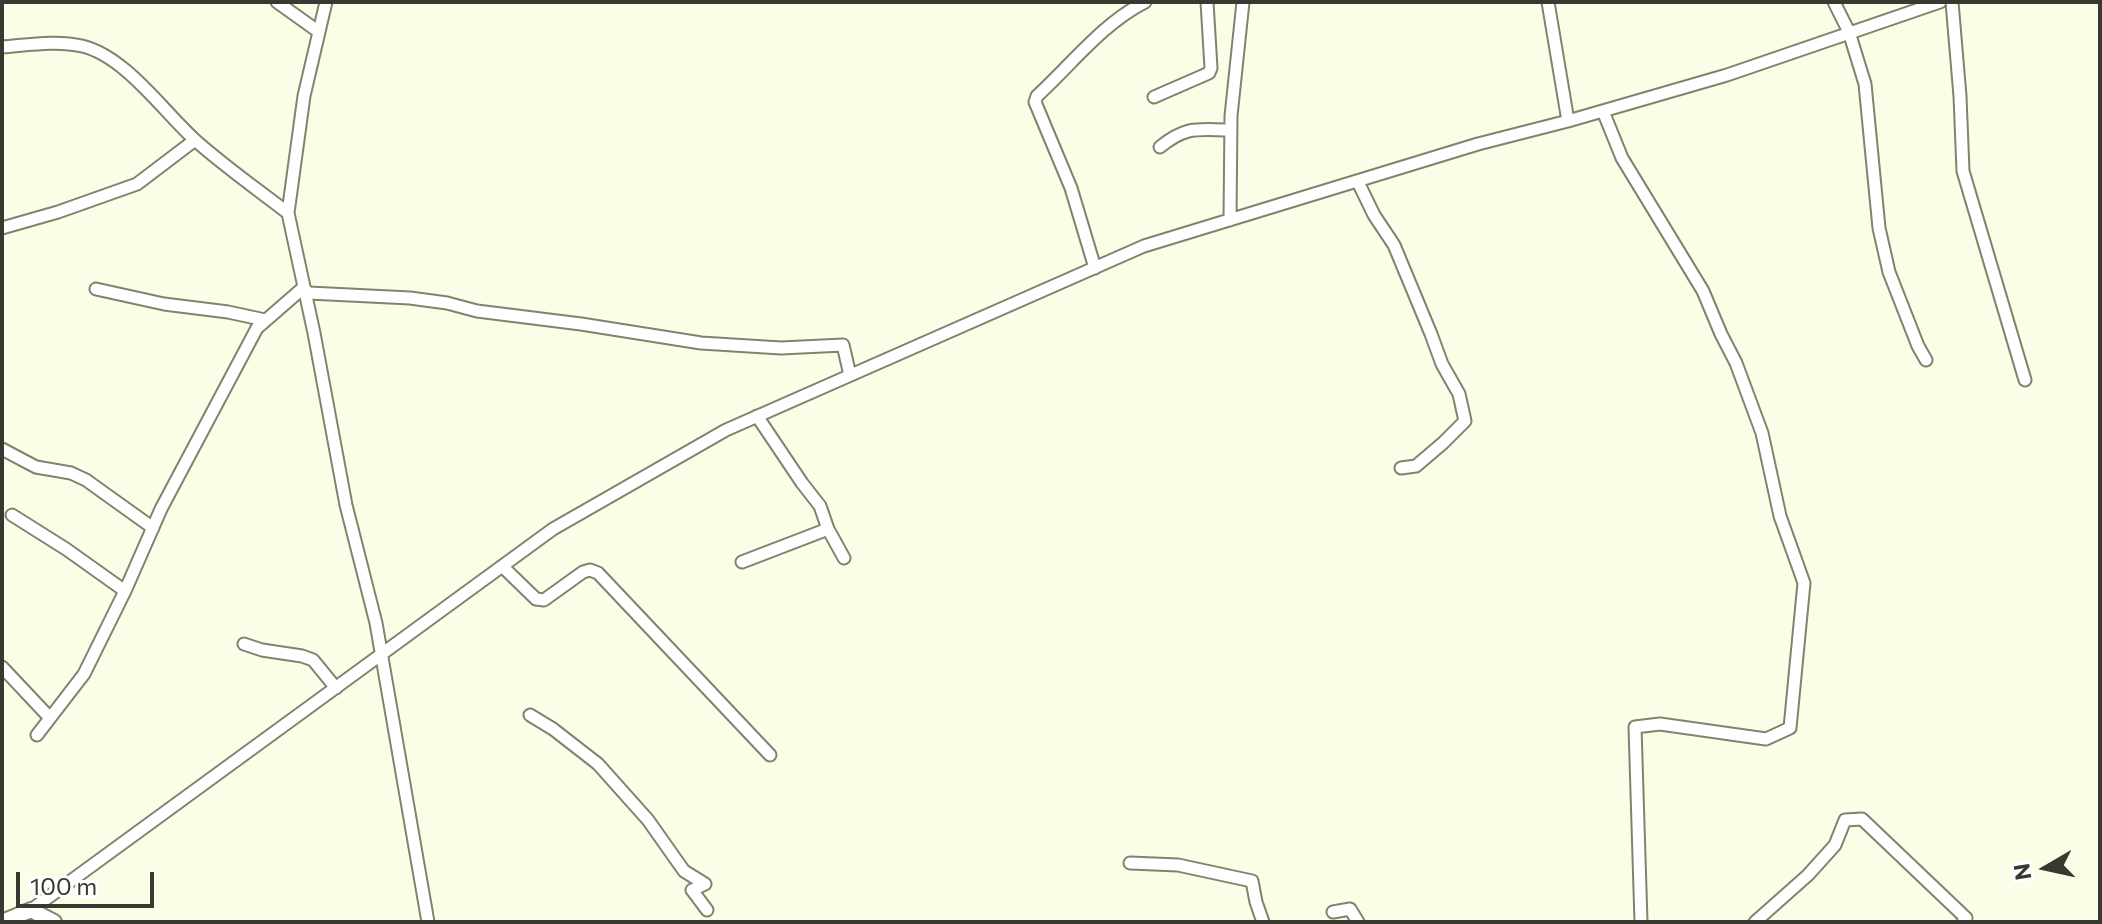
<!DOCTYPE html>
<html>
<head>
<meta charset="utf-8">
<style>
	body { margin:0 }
	#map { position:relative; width:2102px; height:924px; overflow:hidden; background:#f8ffe6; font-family:Commissioner,sans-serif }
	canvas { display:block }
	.frame { position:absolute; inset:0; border:4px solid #383a31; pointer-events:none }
	.north { position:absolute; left:2006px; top:828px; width:80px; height:80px; -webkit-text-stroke:6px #fff; paint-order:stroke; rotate:261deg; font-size:22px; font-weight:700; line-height:32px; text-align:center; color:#383a31 }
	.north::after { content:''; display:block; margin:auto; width:28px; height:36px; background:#383a31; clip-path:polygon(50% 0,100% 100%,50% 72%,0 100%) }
	.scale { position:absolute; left:16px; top:872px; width:138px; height:36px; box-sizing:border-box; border:4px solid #383a31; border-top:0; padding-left:10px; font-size:24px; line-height:28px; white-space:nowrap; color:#383a31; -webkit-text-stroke:6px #fff; paint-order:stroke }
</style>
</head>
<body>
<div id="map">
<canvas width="2102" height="924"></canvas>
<div class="frame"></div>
<div class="north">N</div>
<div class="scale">100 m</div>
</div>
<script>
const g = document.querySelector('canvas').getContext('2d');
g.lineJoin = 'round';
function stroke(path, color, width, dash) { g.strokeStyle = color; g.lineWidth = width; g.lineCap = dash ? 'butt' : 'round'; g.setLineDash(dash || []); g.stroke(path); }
const minor = new Path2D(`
	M277,2L319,32
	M326,2L304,96L288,213L314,333L346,505L376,623L428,922
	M1548,2L1568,121
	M1834,2L1849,32L1865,84L1879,228L1889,272L1918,346L1926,360
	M1952,2L1960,96L1963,171L2025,380
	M2,47C28,45 56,40 82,46C125,56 163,111 195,140C224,166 257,189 288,213
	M1154,97L1209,73L1211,68L1207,2
	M1605,116L1622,158L1703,291L1721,334L1736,363L1762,433L1780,516L1804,583L1790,728L1766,739L1660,724L1635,727L1641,922
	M1160,147C1187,125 1198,130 1231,130
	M1358,182L1374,215L1394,245L1431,334L1442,364L1459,394L1465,421L1443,443L1416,466L1401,468
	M1230,220L1231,116L1243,2
	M2,228L58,212L137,184L195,140
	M1095,268L1071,188L1035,102L1037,96C1071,65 1103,23 1145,2
	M96,289L164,304L228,312L265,320
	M757,416L802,483L820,506L828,529L844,558
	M2,449L36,467L71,473L86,480L153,528
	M12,515L66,549L125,591
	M742,562L828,529
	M502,566L536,599L544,600L583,572L590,570L598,573L770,755
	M244,644L262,650L302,656L313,660L336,688
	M2,667L50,718
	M530,715L553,729L598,764L648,820L684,871L705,884L692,890L707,910
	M37,735L84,674L125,591L161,509L257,328L303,288L309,293L410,298L447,303L477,311L581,324L701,343L781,348L843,345L850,375
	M1130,863L1178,865L1252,881L1256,902L1263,922
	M31,910L553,529L726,430L1144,246L1478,144L1568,121L1727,75L1940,2
	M1333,912L1350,909L1358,922
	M1755,922L1808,875L1835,845L1845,820L1862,819L1966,918L1963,922`);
const tertiary = new Path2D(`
	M2,922L31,910L54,922`);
stroke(minor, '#7e846e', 15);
stroke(tertiary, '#7e846e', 18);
stroke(minor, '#fff', 11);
stroke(tertiary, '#fff', 14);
</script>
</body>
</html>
